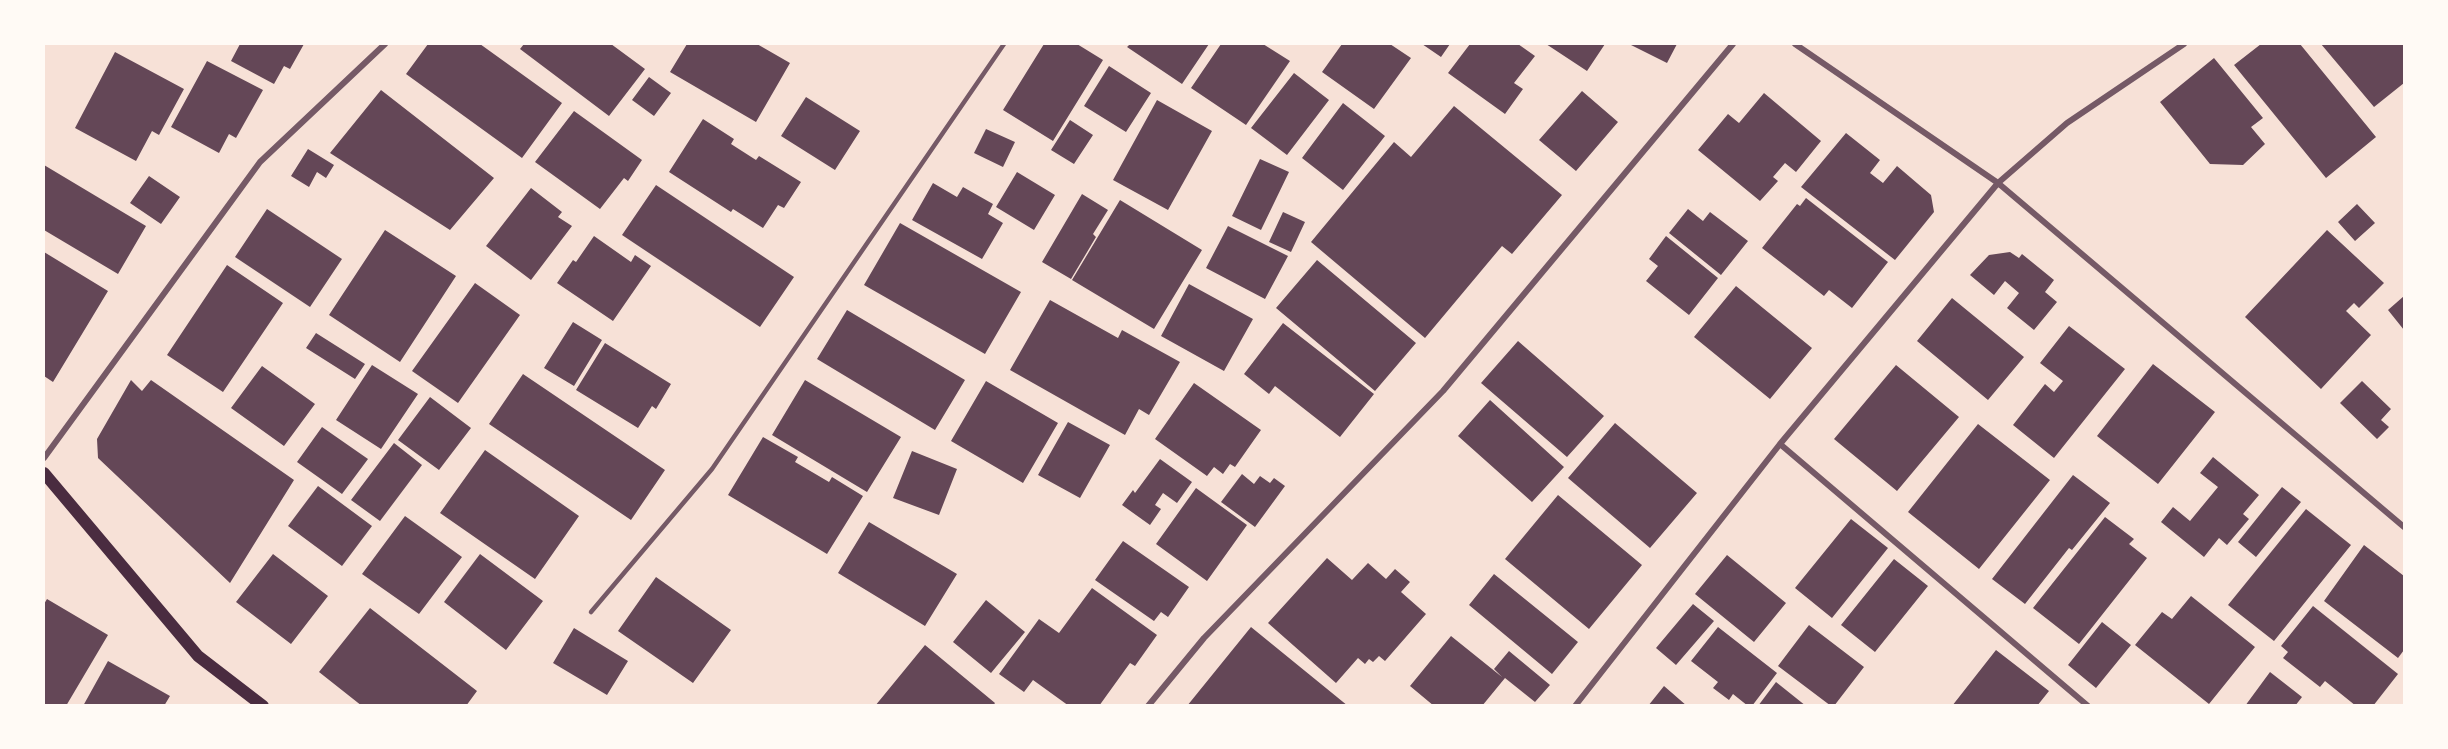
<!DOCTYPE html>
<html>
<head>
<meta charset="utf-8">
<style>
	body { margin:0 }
	#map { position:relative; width:2448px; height:749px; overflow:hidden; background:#f7e1d7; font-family:Arial,sans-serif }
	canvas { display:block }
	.frame { position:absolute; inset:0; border:45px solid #fffaf5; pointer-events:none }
</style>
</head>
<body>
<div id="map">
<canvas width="2448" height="749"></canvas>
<div class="frame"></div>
</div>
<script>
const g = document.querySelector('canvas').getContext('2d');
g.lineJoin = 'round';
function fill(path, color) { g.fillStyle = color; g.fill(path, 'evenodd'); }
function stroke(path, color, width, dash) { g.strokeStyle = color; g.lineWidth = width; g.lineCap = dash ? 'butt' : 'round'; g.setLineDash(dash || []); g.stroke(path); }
const building = new Path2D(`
	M240,44H304L290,69L284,66L274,84L231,61Z
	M428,44H480L562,103L522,158L406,74Z
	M524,44H611L645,69L609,116L520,49Z
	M687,44H757L790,63L756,122L670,72Z
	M1044,44H1077L1103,60L1053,141L1003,110Z
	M1130,44H1209L1182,84L1127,47Z
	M1221,44H1263L1290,61L1246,125L1191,88Z
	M1342,44H1390L1411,58L1374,109L1322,72Z
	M1422,44H1450L1441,57Z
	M1470,44H1518L1535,56L1514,83L1523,89L1505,114L1448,73Z
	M1546,44H1605L1587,71Z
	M1629,44H1677L1667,63Z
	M2261,44H2300L2376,137L2326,178L2234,65Z
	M2321,44H2404V83L2374,107Z
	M115,52L184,89L159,135L152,131L136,161L75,128Z
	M2214,58L2263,118L2251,127L2265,144L2243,165L2210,164L2160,102Z
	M207,61L263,90L236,138L229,134L219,153L171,127Z
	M1109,66L1151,93L1126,132L1084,106Z
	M1294,73L1329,100L1287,155L1251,128Z
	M649,77L671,93L654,116L632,100Z
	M381,90L494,178L450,230L330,153Z
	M1582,91L1618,122L1576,171L1539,140Z
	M1764,93L1821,141L1796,172L1785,163L1773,177L1778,181L1760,201L1698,150L1728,114L1739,123Z
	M806,97L860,131L835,170L781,136Z
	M1157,100L1212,131L1168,210L1113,180Z
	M1343,103L1385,136L1343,190L1302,158Z
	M1454,106L1562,195L1512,254L1502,246L1425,338L1311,242L1394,142L1411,157Z
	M574,111L642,160L628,181L624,178L600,209L535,162Z
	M703,119L734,139L731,144L756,160L759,156L801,182L784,208L778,205L763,228L733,209L731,212L669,172Z
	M1070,120L1093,135L1074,164L1051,150Z
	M986,129L1015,142L1003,167L974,153Z
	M1846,133L1880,160L1870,173L1883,183L1897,166L1931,195L1934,212L1895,260L1801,187Z
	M308,149L334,165L326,178L317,172L309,187L291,176Z
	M1260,159L1289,172L1261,230L1232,216Z
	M44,165L146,226L118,274L44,230Z
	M1017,172L1055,195L1034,230L996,207Z
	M149,176L180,197L161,224L130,203Z
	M933,183L957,197L963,187L993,204L988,214L1003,223L982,259L912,220Z
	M656,185L794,277L760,327L622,235Z
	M531,188L562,212L558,217L572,226L531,280L486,246Z
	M1082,194L1108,210L1093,234L1096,237L1071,279L1042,262Z
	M1806,198L1888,262L1852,308L1829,290L1824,296L1762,248L1797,204L1800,206Z
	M1120,200L1202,250L1154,329L1072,280Z
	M2357,204L2375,223L2355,241L2338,222Z
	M267,209L342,259L310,307L235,257Z
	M1688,209L1703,221L1710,212L1748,241L1721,275L1669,233Z
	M1283,212L1305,222L1291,252L1269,242Z
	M900,223L1021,292L985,354L864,285Z
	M1228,226L1288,256L1265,299L1206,268Z
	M385,230L456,276L400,362L329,315Z
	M2327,230L2384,283L2359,308L2354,303L2346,311L2371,335L2321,389L2245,317Z
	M594,236L631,262L635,255L651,266L613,321L557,283L573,260L576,262Z
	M1666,236L1718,278L1689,315L1646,281L1658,266L1649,259Z
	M44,252L108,291L53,382L44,376Z
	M2010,252L2019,258L2022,254L2054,280L2045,292L2057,302L2034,330L2007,308L2019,293L2005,281L1994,295L1970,275L1989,255Z
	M1317,260L1416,343L1375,391L1276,308Z
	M227,265L283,303L223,392L167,355Z
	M475,283L520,315L458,403L412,371Z
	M1189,284L1253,319L1224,371L1161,336Z
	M1736,286L1812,348L1770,399L1694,337Z
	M2404,296V330L2388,310Z
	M1952,298L2024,357L1988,400L1917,341Z
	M1050,300L1118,338L1122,330L1180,362L1149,415L1139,409L1125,435L1010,370Z
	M847,310L965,380L935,430L817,359Z
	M573,322L602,340L574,386L544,368Z
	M1283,323L1374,394L1340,437L1275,386L1269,394L1244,374Z
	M2069,326L2125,369L2054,458L2013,425L2045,384L2054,392L2063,381L2040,363Z
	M316,333L365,364L355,379L306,348Z
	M1518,341L1604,416L1567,457L1481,383Z
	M605,343L671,384L656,409L652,406L638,428L576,390Z
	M2153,364L2215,412L2158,484L2097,436Z
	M372,365L418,394L381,449L336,420Z
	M1896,365L1959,417L1897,491L1834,439Z
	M262,366L315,404L284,446L231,408Z
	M523,374L665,470L631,520L489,424Z
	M131,380L142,391L151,380L294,480L230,583L98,458L97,439Z
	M805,380L901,437L867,492L772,435Z
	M986,381L1058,423L1023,483L951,441Z
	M2362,381L2391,409L2381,420L2389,427L2377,439L2340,403Z
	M1194,383L1261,430L1235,467L1230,464L1223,474L1214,467L1207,476L1155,439Z
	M430,397L471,428L439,470L398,440Z
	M1490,400L1564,467L1532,502L1458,436Z
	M1068,422L1110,445L1080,498L1038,475Z
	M1615,423L1697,493L1650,548L1568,478Z
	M1978,424L2050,480L1979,569L1908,512Z
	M322,427L368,459L342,494L297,462Z
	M763,437L798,457L795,462L829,482L832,477L863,496L827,554L728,495Z
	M394,443L422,465L380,521L351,500Z
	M485,450L579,516L535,579L440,513Z
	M912,451L957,469L939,515L893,498Z
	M2213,457L2259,495L2243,514L2249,519L2227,545L2219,538L2204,557L2161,522L2173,507L2190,521L2218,487L2200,473Z
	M1160,459L1192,482L1177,503L1163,493L1155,505L1161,509L1150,525L1122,505L1133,490L1135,493Z
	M1242,474L1254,484L1260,476L1270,483L1274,478L1285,486L1255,527L1221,502Z
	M2073,475L2110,503L2072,550L2069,548L2025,604L1992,579Z
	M318,486L372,526L342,566L288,526Z
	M2282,487L2301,502L2256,557L2238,542Z
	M1196,488L1247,525L1207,581L1156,544Z
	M1558,495L1642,565L1589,629L1505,559Z
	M2306,509L2351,545L2274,641L2228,605Z
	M405,516L462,557L419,614L362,574Z
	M2105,517L2134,539L2129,544L2147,558L2079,644L2033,608Z
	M1851,519L1888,548L1832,618L1795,588Z
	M869,522L957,574L925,626L838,573Z
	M1123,541L1189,587L1168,617L1161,612L1154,621L1095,580Z
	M2364,545L2404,576V650L2398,658L2324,601Z
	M273,554L328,596L291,644L236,602Z
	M480,554L543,601L506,650L444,602Z
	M1727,555L1786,603L1754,642L1695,594Z
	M1327,558L1352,580L1368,563L1386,579L1395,569L1410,582L1401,592L1426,614L1385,661L1379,656L1373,662L1369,659L1365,664L1358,658L1336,683L1268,623Z
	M1894,559L1928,586L1875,652L1841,625Z
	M1494,574L1578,642L1552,674L1469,605Z
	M656,577L731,630L693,683L618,631Z
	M1092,588L1157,635L1135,666L1130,663L1099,706H1069L1033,680L1024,692L999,674L1039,619L1059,633Z
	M2191,596L2255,647L2209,704L2135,645L2162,612L2172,619Z
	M47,599L108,635L66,706H44V604Z
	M986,600L1025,632L991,673L953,642Z
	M1693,604L1714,621L1676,665L1656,648Z
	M2313,606L2398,674L2373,706H2356L2325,681L2320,687L2283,658L2288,652L2281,646Z
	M370,608L477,691L466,706H362L319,672Z
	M2102,622L2131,645L2096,688L2068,665Z
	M1809,625L1864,667L1834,706H1831L1778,666Z
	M1251,627L1348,706H1187Z
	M1718,627L1777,673L1752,706H1748L1733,694L1729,700L1713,688L1718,682L1691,661Z
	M574,628L628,661L607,695L553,663Z
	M1451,636L1502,677L1494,669L1509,651L1550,685L1535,702L1505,678L1482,706H1434L1410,686Z
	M925,645L995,703L993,706H875Z
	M1996,650L2049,691L2037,706H1952Z
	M108,661L170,696L164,706H83Z
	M2270,672L2302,697L2295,706H2245Z
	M1776,682L1806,706H1758Z
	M1664,686L1687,706H1648Z`);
const service = new Path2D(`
	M591,612L712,469L1004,44`);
const minor = new Path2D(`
	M1795,44L1998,183L2404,527
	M1780,444L2088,706
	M44,458L260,162L385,44
	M1148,706L1204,638L1443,391L1733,44
	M1575,706L1780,444L1998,183L2067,123L2184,44`);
const secondary = new Path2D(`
	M44,473L198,656L263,706`);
fill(building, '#644757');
stroke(service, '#755966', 4.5);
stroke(minor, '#755966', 6);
stroke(secondary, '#4a2c40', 12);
</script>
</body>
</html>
